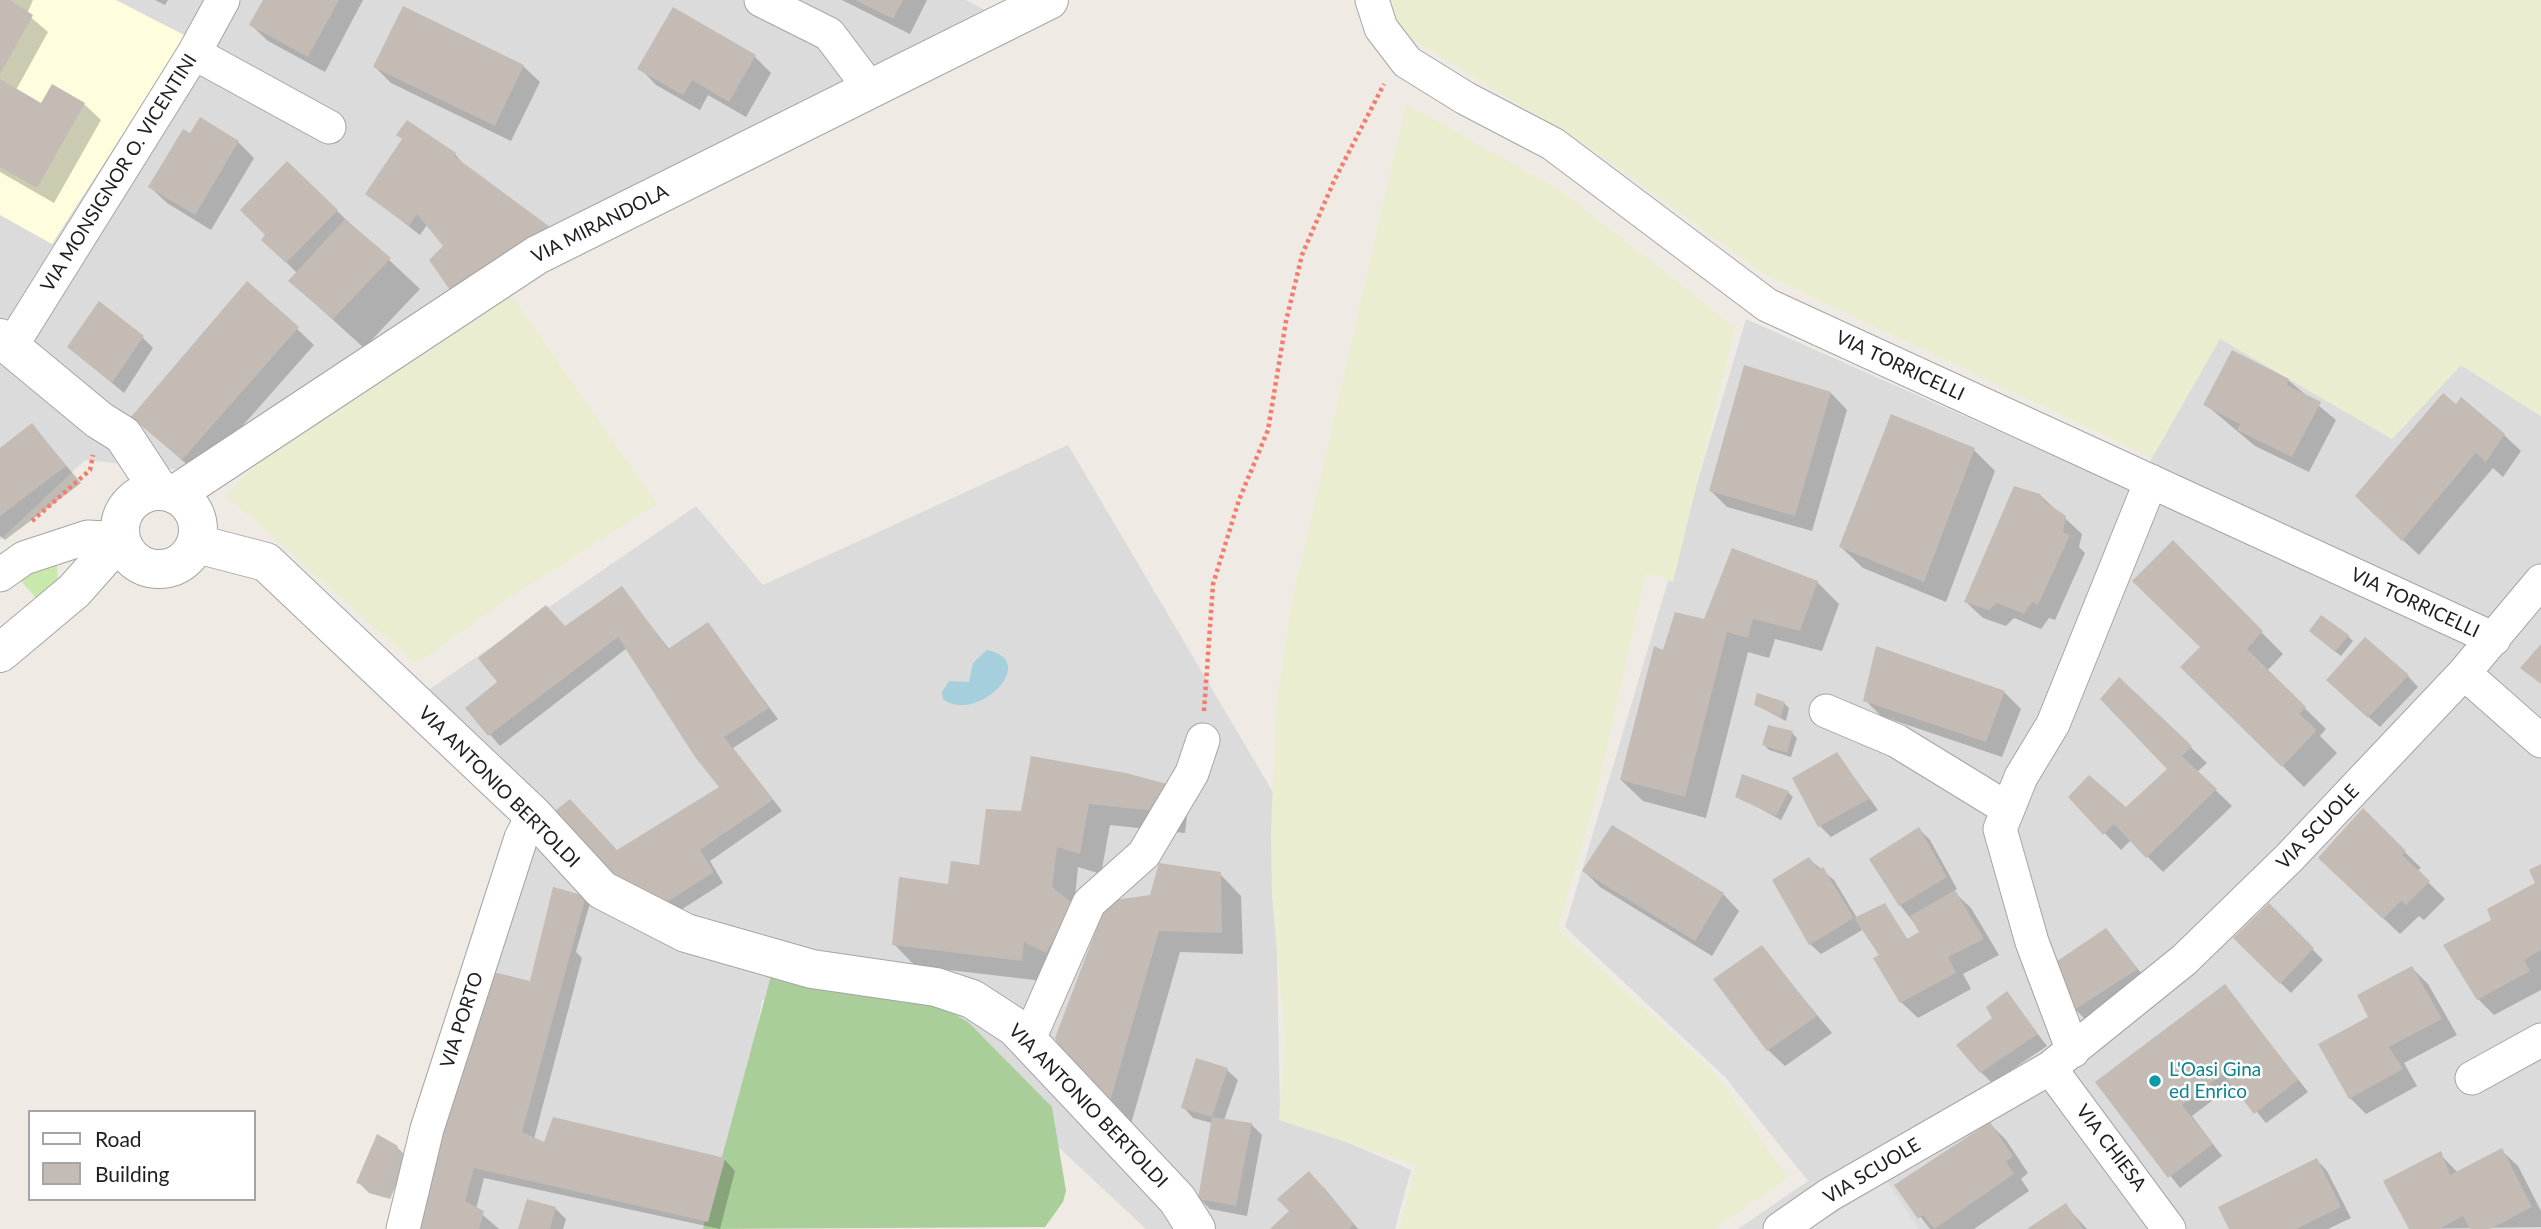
<!DOCTYPE html>
<html>
<head>
<meta charset="utf-8">
<style>
	body { margin:0 }
	#map { position:relative; width:2541px; height:1229px; overflow:hidden; background:#efebe4; font-family:Lato,sans-serif }
	canvas { display:block }
	.legend { position:absolute; left:28px; top:1110px; width:228px; height:91px; box-sizing:border-box; background:#fff; border:2px solid #a5a5a5; margin:0; padding:9px 12px; list-style:none; font-size:21px; color:#1e1e1e }
	.legend li { display:flex; align-items:center; gap:14px; height:35px }
	.legend b { width:35px; border:2px solid #a5a5a5 }
</style>
</head>
<body>
<div id="map">
<canvas width="2541" height="1229"></canvas>
<ul class="legend">
<li><b style="height:9px;background:#fff"></b>Road</li>
<li><b style="height:19px;background:#c3bbb4"></b>Building</li>
</ul>
</div>
<script>
const g = document.querySelector('canvas').getContext('2d');
g.lineJoin = 'round';
function fill(path, color) { g.fillStyle = color; g.fill(path, 'evenodd'); }
function stroke(path, color, width, dash) { g.strokeStyle = color; g.lineWidth = width; g.lineCap = dash ? 'butt' : 'round'; g.setLineDash(dash || []); g.stroke(path); }
function write(font, color, halo, rows, align = 'center') {
  g.font = font + ' Lato,sans-serif'; g.lineWidth = 5; g.setLineDash([]); g.textBaseline = 'middle'; g.strokeStyle = halo; g.fillStyle = color; for (const [text, x, y, turn = 0] of rows) {
    g.save(); g.translate(x, y); g.rotate((+turn || 0) * Math.PI / 180); g.textAlign = isNaN(turn) ? turn : align; if (halo) g.strokeText(text, 0, 0); g.fillText(text, 0, 0); g.restore();
  }
}
const residential = new Path2D(`
	M0,0H966L989,12L182,470L85,460L0,540Z
	M1746,319L2137,493L2152,458L2220,338L2392,439L2461,365L2541,416V1229H1738L1808,1181L1725,1077L1565,927Z
	M1068,445L1274,794L1280,1113L1411,1170L1395,1229H1146L900,999L762,1000L725,1229H394L515,813L408,704L696,506L763,585Z`);
const education = new Path2D(`
	M0,0H116L186,36L52,244L0,215Z`);
const farmland = new Path2D(`
	M1382,0H2541V416L2461,365L2392,439L2220,339L2152,458L1764,274L1592,149L1408,37Z
	M1406,104L1560,190L1735,327L1673,582L1646,573L1596,796L1558,929L1718,1076L1788,1178L1714,1229H1399L1416,1165L1279,1120L1285,1040L1272,895L1271,834L1276,706L1292,602Z
	M503,283L657,504L503,602L416,664L226,496L274,447Z`);
const grass = new Path2D(`
	M52,562L57,566L58,579L37,599L14,573Z`);
const forest = new Path2D(`
	M772,972L946,1009L968,1022L1052,1107L1066,1191L1063,1202L1045,1227L703,1229L705,1221H708L725,1159L722,1157Z`);
const parking = new Path2D(`
	M1887,1181L1919,1229H1810Z`);
const water = new Path2D(`
	M987,650C1042,661 976,725 943,699L942,692L949,681L969,682L973,663Z`);
const shadow = new Path2D(`
	M0,0H33L27,14L48,32L16,90L42,105L84,104L101,120L54,203L0,172Z
	M155,0H168L165,5Z
	M265,0H363L325,72L268,41L251,25Z
	M842,0H927L910,34Z
	M755,57L771,73L746,117L708,95L700,110L656,85L640,68Z
	M523,66L540,82L511,141L391,83L375,67Z
	M238,142L254,158L211,230L167,203L150,187Z
	M455,154L465,166L549,229L451,289L446,246L427,225L420,235L367,194Z
	M287,164L420,289L364,348L290,281L297,273L264,240Z
	M297,329L314,345L199,475L133,417Z
	M143,338L153,348L124,393L69,347Z
	M2288,380L2336,420L2309,472L2255,446L2205,404Z
	M1831,393L1847,410L1812,531L1727,507L1711,491Z
	M2456,406L2504,435L2521,451L2503,477L2493,468L2419,555L2373,513Z
	M32,425L81,483L5,540L0,536V450Z
	M1974,450L1995,471L1946,602L1863,568L1841,547Z
	M2040,495L2082,534L2079,547L2085,553L2055,620L2049,618L2041,629L2014,618L2006,626L1983,618L1966,602Z
	M2173,543L2283,654L2267,671L2326,729L2320,736L2337,753L2304,787L2182,667L2203,648Z
	M1817,582L1839,604L1822,651L1775,639L1769,658L1748,652L1706,818L1643,801L1621,780L1664,653L1705,621Z
	M622,589L670,650L708,625L778,719L733,748L782,811L710,861L723,883L679,911L624,889L617,852L721,787L627,648L500,746L467,708L566,628Z
	M2316,636H2348L2353,641L2341,656Z
	M1877,649L2005,693L2021,709L2002,757L1881,716L1865,700Z
	M2408,676L2418,687L2380,727L2339,691Z
	M2119,679L2207,763L2197,772L2232,806L2163,872L2131,840L2121,850L2070,797L2126,810L2169,769Z
	M1784,703L1789,708L1786,721L1756,705Z
	M1792,733L1797,738L1791,757L1769,750L1764,745Z
	M1837,754L1878,810L1831,837L1820,826L1794,779Z
	M1032,758L1188,807L1185,833L1110,825L1101,874L1078,867L1074,906L1043,981L915,966L894,944L949,886L981,867L1022,813Z
	M1788,792L1793,797L1781,820L1737,796Z
	M2363,811L2421,868L2417,871L2445,899L2424,920L2419,916L2400,934L2337,874Z
	M1613,828L1723,894L1739,911L1712,956L1600,887L1584,871Z
	M1919,829L1930,840L1957,889L1953,891L1971,908L1999,955L1963,974L1971,989L1918,1018L1901,1002L1881,955L1864,929L1821,954L1810,944L1809,859L1834,880L1857,918L1884,905L1908,940L1921,932L1900,905Z
	M2541,866V990L2494,1015L2478,999L2493,921L2538,884Z
	M1220,874L1241,896L1243,954L1180,952L1129,1131L1071,1073L1151,897Z
	M585,898L590,903L576,952L582,958L534,1139L546,1144L554,1119L725,1160L735,1171L720,1229L484,1178L476,1209L499,1229H412L531,984Z
	M2269,905L2323,960L2291,993L2235,938Z
	M2106,931L2147,980L2086,1020L2075,1009Z
	M1761,947L1832,1033L1785,1066L1768,1050Z
	M2412,968L2428,984L2457,1035L2404,1063L2417,1086L2366,1114L2350,1098L2370,1018Z
	M2225,986L2308,1092L2266,1123L2234,1084L2192,1116L2222,1156L2180,1188L2098,1083Z
	M2007,994L2047,1046L1992,1083L1981,1072L1994,1018Z
	M1227,1070L1238,1080L1224,1120L1251,1124L1262,1135L1247,1216L1210,1209L1200,1199L1212,1123L1193,1118L1183,1107Z
	M1990,1124L2006,1140L2028,1173L2021,1179L2029,1191L1974,1229H1930L1896,1185Z
	M397,1147L408,1158L390,1199L369,1193L358,1182Z
	M2501,1150L2518,1166L2541,1211V1227L2411,1229L2440,1154L2458,1173Z
	M2317,1160L2327,1171L2351,1218L2328,1229H2231Z
	M1309,1173L1325,1189L1358,1229H1273L1292,1212Z
	M2065,1205L2087,1229H2030Z
	M555,1208L566,1219L563,1229H520Z`);
const building = new Path2D(`
	M0,0H10L33,15L0,74Z
	M263,0H339L308,57L249,25Z
	M855,0H903L893,19Z
	M403,6L524,65L495,126L373,67Z
	M673,7L756,55L729,102L692,80L683,95L637,69Z
	M0,79L41,103L52,84L85,103L37,188L0,167Z
	M200,117L239,141L195,215L148,187L183,129L190,133Z
	M407,120L456,153L454,156L550,227L469,285L462,281L450,290L429,260L443,246L417,214L409,226L365,194L402,139L396,135Z
	M287,161L338,210L286,263L261,240L265,235L240,210Z
	M345,219L391,258L333,319L288,281Z
	M247,281L299,327L182,460L131,417Z
	M99,301L144,336L112,383L67,347Z
	M2232,350L2289,379L2287,385L2321,402L2292,457L2237,430L2240,424L2203,405Z
	M1744,365L1831,392L1795,516L1709,491Z
	M2443,393L2456,404L2461,397L2505,434L2486,462L2476,453L2402,541L2355,496Z
	M1891,414L1975,448L1924,582L1839,547Z
	M32,423L66,466L0,516V448Z
	M2014,486L2040,494L2044,501L2066,516L2063,532L2070,535L2038,605L2032,602L2024,614L1997,603L1989,610L1964,602Z
	M2173,540L2263,631L2247,649L2306,707L2299,714L2317,730L2282,767L2180,667L2200,647L2132,581Z
	M1732,548L1818,581L1800,631L1753,619L1748,638L1727,632L1685,797L1620,780L1654,646L1663,650L1675,612L1704,619Z
	M622,586L668,649L708,622L769,708L724,737L773,800L700,850L714,872L667,902L611,879L551,814L570,799L617,850L719,787L695,757L618,637L488,736L465,708L497,682L478,658L546,605L565,626Z
	M2321,615L2349,635L2335,652L2309,631Z
	M2365,637L2409,675L2368,718L2326,680Z
	M2541,644V684L2520,668Z
	M1876,646L2005,691L1986,742L1863,701Z
	M2119,677L2192,746L2182,756L2217,789L2146,858L2114,824L2103,835L2068,797L2089,775L2126,807L2167,769L2100,699Z
	M1757,693L1785,702L1781,717L1754,705Z
	M1768,725L1793,731L1787,753L1762,745Z
	M1837,752L1869,799L1818,827L1792,778Z
	M1031,756L1126,773L1167,784L1164,812L1089,804L1080,854L1057,847L1052,887L1075,905L1046,953L1024,942L1022,961L892,945L899,877L948,884L951,861L979,865L986,809L1021,811Z
	M1742,774L1789,791L1776,816L1735,797Z
	M2363,808L2406,851L2402,855L2430,881L2406,905L2401,901L2383,919L2318,858Z
	M1612,825L1724,893L1695,941L1582,871Z
	M1919,827L1947,877L1899,906L1869,859Z
	M1809,857L1819,870L1823,867L1854,918L1809,945L1772,880Z
	M1159,863L1221,872L1222,933L1159,931L1107,1112L1069,1074L1055,1038L1107,901L1150,895Z
	M2541,864V950L2524,960L2530,971L2477,1000L2443,945L2491,920L2487,909L2535,883L2529,870Z
	M553,887L586,896L522,1132L544,1142L553,1117L725,1158L708,1222L474,1168L465,1201L484,1211L479,1229H410L485,970L530,981Z
	M1955,890L1984,939L1948,957L1956,973L1900,1003L1873,958L1879,955L1854,918L1885,903L1907,939L1919,932L1910,916Z
	M2269,903L2314,948L2280,984L2233,938Z
	M2106,928L2138,969L2074,1010L2044,970Z
	M1762,945L1817,1016L1767,1051L1713,979Z
	M2412,966L2442,1019L2389,1047L2403,1069L2349,1099L2318,1044L2368,1017L2357,995Z
	M2225,984L2298,1080L2254,1114L2223,1074L2182,1105L2213,1144L2168,1178L2095,1082Z
	M2007,991L2038,1034L1980,1073L1956,1045L1992,1018L1986,1007Z
	M1196,1058L1228,1068L1212,1117L1181,1108Z
	M1212,1117L1252,1123L1236,1206L1198,1199Z
	M1990,1122L2013,1156L2006,1162L2014,1174L1934,1229L1923,1215L1918,1219L1894,1185Z
	M377,1134L398,1146L379,1189L356,1183Z
	M2502,1148L2532,1207L2490,1229H2470L2463,1216L2439,1229H2409L2383,1181L2441,1151L2450,1175Z
	M2317,1158L2341,1207L2296,1229H2229L2218,1207Z
	M1309,1171L1354,1224L1349,1229H1270L1289,1211L1277,1199Z
	M527,1199L556,1207L550,1229H518Z
	M2066,1203L2083,1229H2027Z`);
const path = new Path2D(`
	M32,521L90,470L93,455
	M1204,711L1213,584L1239,500L1268,430L1286,321L1302,255L1334,181L1384,84`);
const minor = new Path2D(`
	M761,0L829,34L869,87
	M1372,0L1381,28L1407,62L1465,98L1553,144L1767,305L2494,639
	M194,53L329,127
	M12,345L194,53L223,0
	M0,575L24,558L88,537L120,539
	M2464,673L2541,741
	M1826,711L1897,741L2008,809
	M1028,1041L1089,903L1144,854L1192,773L1203,740
	M2073,1051L2032,942L2000,829L2021,777L2053,724L2151,481
	M2050,1068L2169,1229
	M2472,1078L2541,1040
	M403,1229L427,1129L521,838L533,815
	M1780,1229L1829,1195L2050,1068L2184,960L2289,858L2464,673L2541,581`);
const tertiary = new Path2D(`
	M0,338L99,420L123,435L159,490
	M120 530a39 39 0 1 1 78 0a39 39 0 1 1-78 0Z
	M177,493L537,255L1049,0
	M197,544L266,562L533,815L602,890L686,933L812,969L936,987L972,999L1015,1027L1177,1199L1196,1229
	M0,653L74,591L120,539`);
const markers = [
	[2155,1081,7,"#0f9aa8"]
];
const streetNames = [
	["VIA MONSIGNOR O. VICENTINI",119,173,-58],
	["VIA MIRANDOLA",600,224,-27],
	["VIA TORRICELLI",1900,366,25],
	["VIA TORRICELLI",2415,603,25],
	["VIA ANTONIO BERTOLDI",499,787,45],
	["VIA SCUOLE",2318,827,-46],
	["VIA PORTO",462,1020,-72],
	["VIA ANTONIO BERTOLDI",1088,1106,46],
	["VIA CHIESA",2111,1148,53],
	["VIA SCUOLE",1872,1171,-31]
];
const cultureNames = [
	["L'Oasi Gina",2169,1070],
	["ed Enrico",2169,1092]
];
fill(residential, '#dcdbdb');
fill(education, '#fefede');
fill(farmland, '#ebedd0');
fill(grass, '#c9e8ab');
fill(forest, '#a9ce9a');
fill(parking, '#e2e2e2');
fill(water, '#a5cfdc');
fill(shadow, '#0003');
fill(building, '#c3bbb4');
stroke(minor, '#a5a5a5', 35);
stroke(tertiary, '#a5a5a5', 40);
stroke(path, '#f77b6d', 4.5, [3.5, 3.5]);
stroke(minor, '#fff', 33);
stroke(tertiary, '#fff', 38);
for (const [x, y, r, color] of markers) { const dot = new Path2D(); dot.arc(x, y, r, 0, 2 * Math.PI); g.fillStyle = color; g.fill(dot); stroke(dot, '#fff', 2.5); }
write('19px', '#1e1e1e', '#fff', streetNames);
write('19px', '#0d838f', '#fff', cultureNames, 'left');
</script>
</body>
</html>
